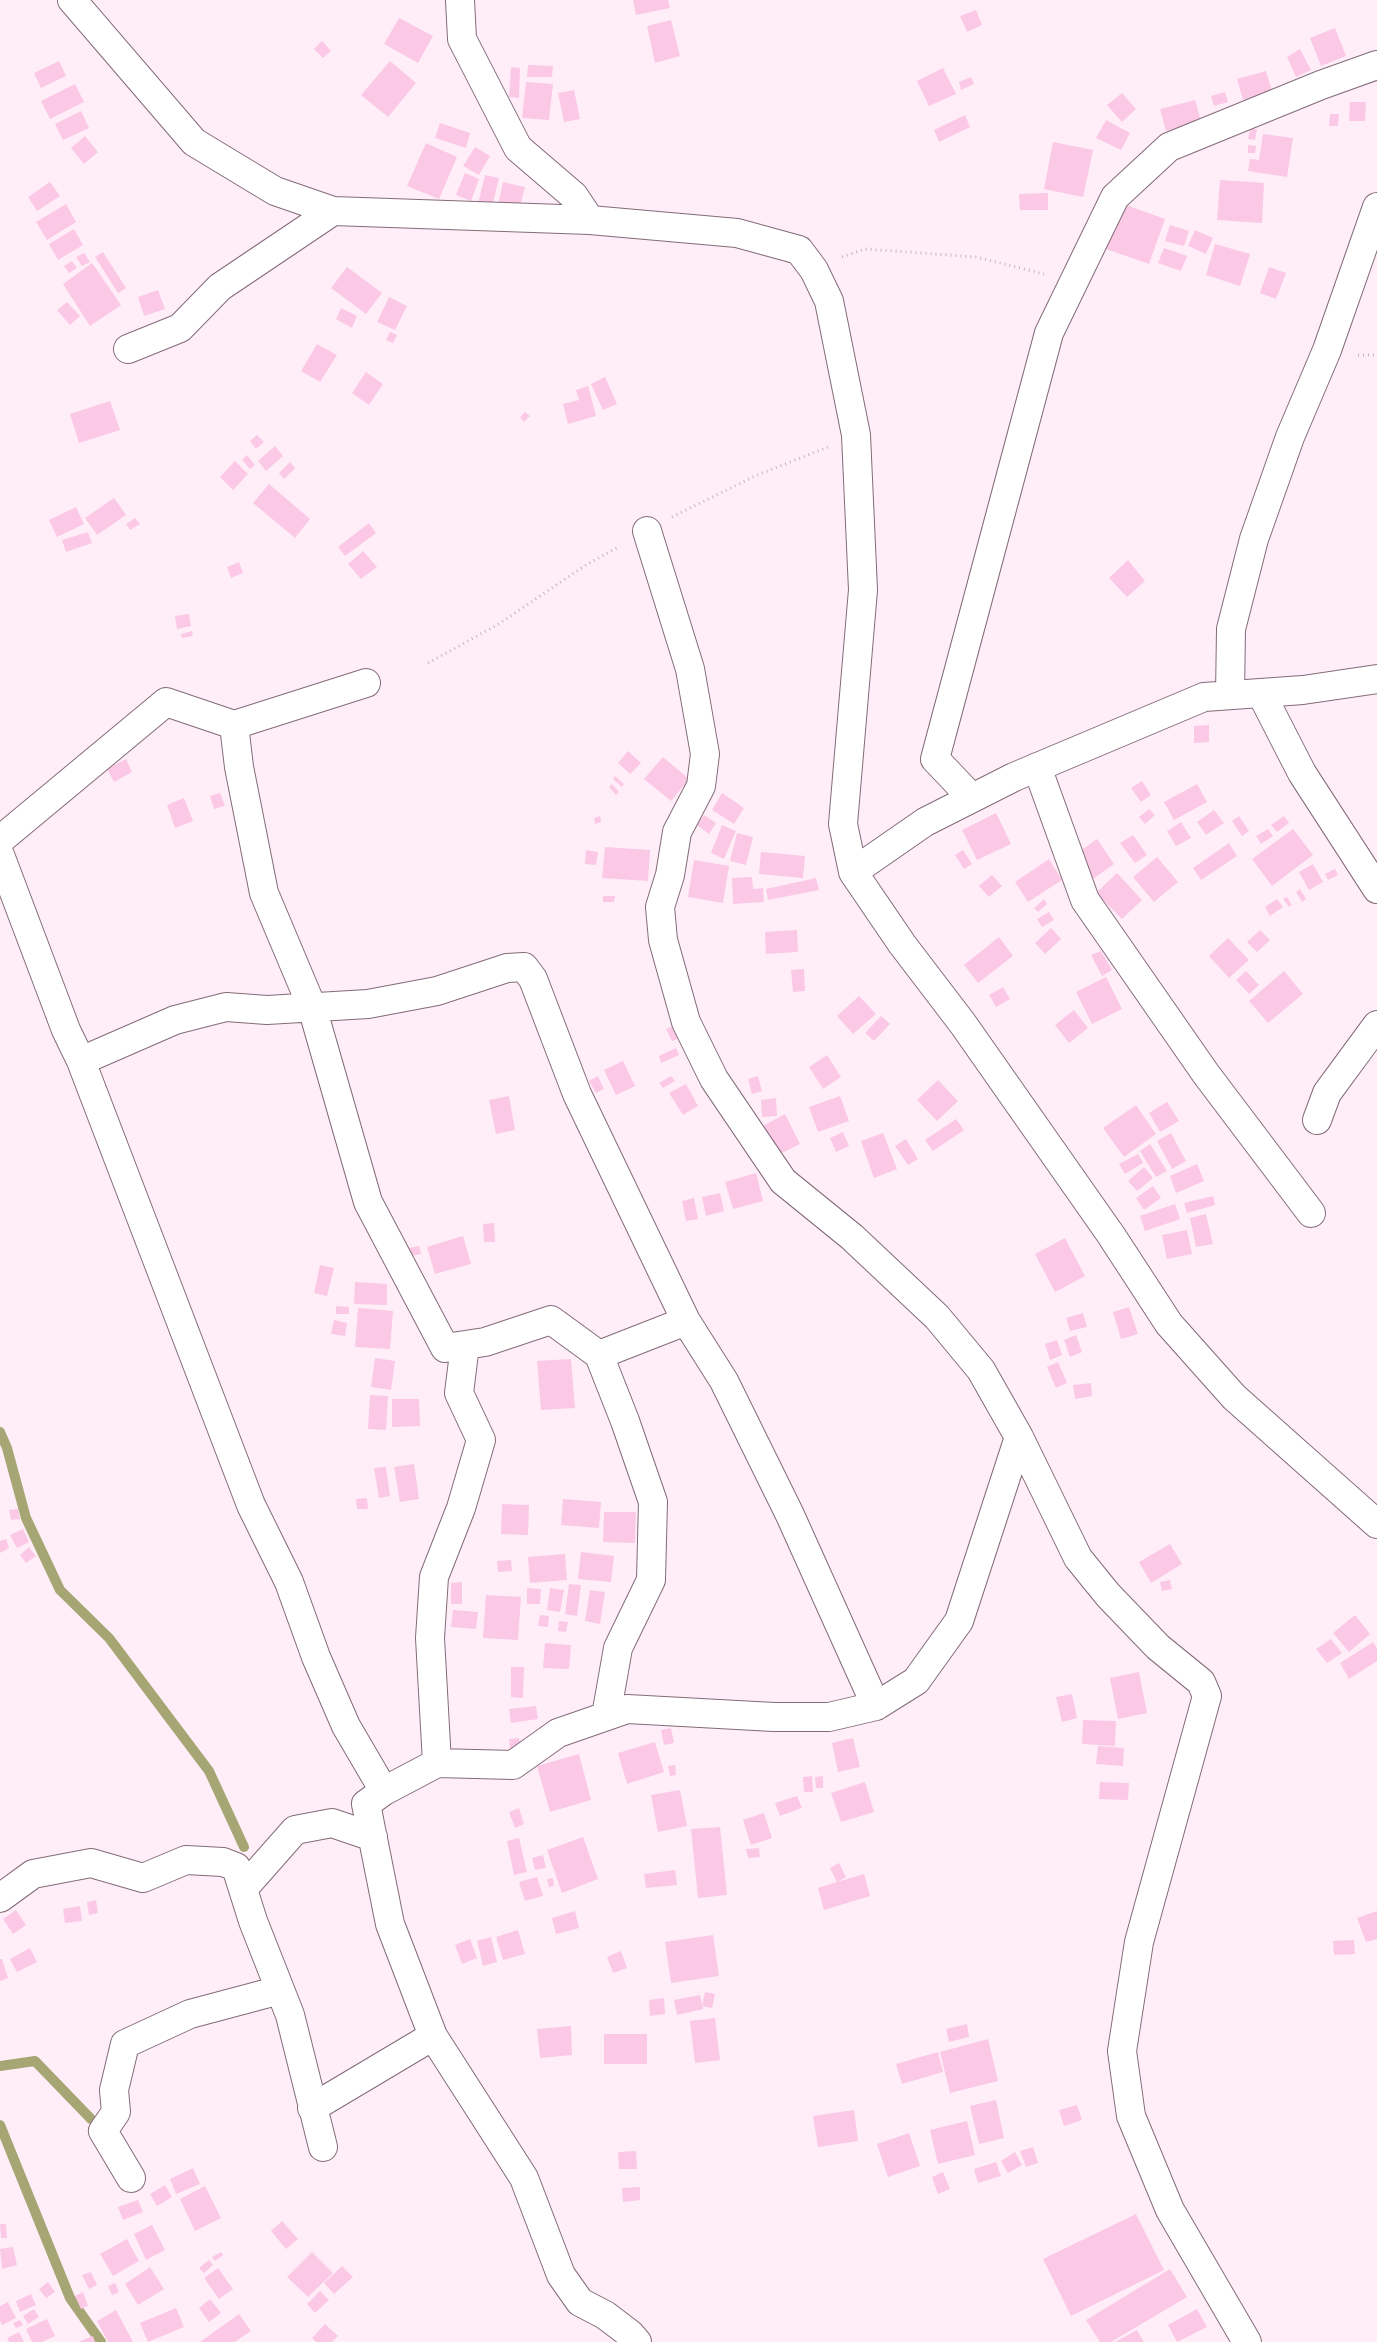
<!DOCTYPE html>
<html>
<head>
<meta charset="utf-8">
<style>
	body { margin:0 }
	canvas { display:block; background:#ffeef7 }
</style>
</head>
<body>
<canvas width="1377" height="2342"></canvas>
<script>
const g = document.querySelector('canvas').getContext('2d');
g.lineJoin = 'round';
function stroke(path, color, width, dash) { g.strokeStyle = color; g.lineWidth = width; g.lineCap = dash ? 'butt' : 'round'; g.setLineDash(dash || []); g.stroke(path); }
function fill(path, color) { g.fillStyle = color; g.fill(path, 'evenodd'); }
const stream = new Path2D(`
	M0,1432L7,1448L26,1518L60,1590L109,1638L209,1771L244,1847
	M0,2066L35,2061L91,2119
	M0,2125L70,2298L101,2342`);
const building = new Path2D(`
	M633,0H668L670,8L636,15Z
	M976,10L982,25L967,32L960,16Z
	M399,18L433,36L418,63L384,44Z
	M671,20L680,56L655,63L647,26Z
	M1335,28L1346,56L1321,66L1310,38Z
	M322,41L331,51L323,58L314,49Z
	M1300,49L1311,70L1296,77L1287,57Z
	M59,61L66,76L41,88L34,73Z
	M390,61L416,83L388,117L361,95Z
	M528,65L553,66L552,77H527Z
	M511,67L520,68L519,98L509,97Z
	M943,68L956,94L929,106L917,81Z
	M1266,71L1272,91L1243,100L1237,79Z
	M971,77L974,84L961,90L959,82Z
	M526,82L553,84L549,120L522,118Z
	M75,84L84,102L50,119L41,101Z
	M574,90L580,119L564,122L558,93Z
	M1225,92L1228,102L1214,106L1211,96Z
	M1122,93L1136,109L1122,122L1107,105Z
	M1195,100L1201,121L1166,131L1160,109Z
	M1350,102H1366L1365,121H1349Z
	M81,111L89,128L63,140L55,124Z
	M1330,114H1339L1338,126H1329Z
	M965,115L970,127L939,142L934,130Z
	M1106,120L1130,133L1121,150L1096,138Z
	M440,123L470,133L466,148L435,138Z
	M1250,129H1257L1255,140L1248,139Z
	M1263,134L1293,138L1287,177L1248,171L1250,159L1259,160Z
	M85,136L98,152L84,164L71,148Z
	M1053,142L1093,150L1083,197L1044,189Z
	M426,143L457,157L439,199L407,186Z
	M1248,145L1256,146L1255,153H1248Z
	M475,147L490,156L479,175L463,166Z
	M465,173L479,179L471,201L456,195Z
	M485,175L499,178L492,207L478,204Z
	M1220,180L1264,183L1262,223L1217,220Z
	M50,182L60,196L37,211L28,197Z
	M503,182L525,187L519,210L498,205Z
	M1048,193V210H1020L1019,194Z
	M66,204L76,222L47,240L36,222Z
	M1123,204L1165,219L1149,264L1106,249Z
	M1170,225L1189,231L1184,246L1165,241Z
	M74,229L83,245L58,260L49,244Z
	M1195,230L1213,238L1206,254L1188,246Z
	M1215,244L1250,254L1240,286L1206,275Z
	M1164,248L1187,256L1181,271L1158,263Z
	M103,252L126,288L118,293L95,257Z
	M84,253L90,262L82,266L76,257Z
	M72,261L77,268L69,273L64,266Z
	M92,263L121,305L90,326L63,284Z
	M347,267L382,293L366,314L331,288Z
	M1269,267L1286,273L1276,299L1260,293Z
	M158,290L165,309L144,316L138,297Z
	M389,297L407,306L395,330L377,322Z
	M67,302L80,316L70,325L57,310Z
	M341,308L357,316L352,328L336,319Z
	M390,332L397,335L393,343L386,340Z
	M317,344L337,355L320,382L301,371Z
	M366,372L383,384L369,405L352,393Z
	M605,377L617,404L603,410L591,384Z
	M588,386L596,416L568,424L563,404L579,400L576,390Z
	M110,401L120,430L79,443L70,414Z
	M525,412L530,416L524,422L520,417Z
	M257,435L264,442L256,449L250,441Z
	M275,446L283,456L266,471L258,461Z
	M247,455L255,465L250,469L242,460Z
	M235,461L248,474L233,490L220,477Z
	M290,462L295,468L284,479L279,473Z
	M269,484L310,519L295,538L253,503Z
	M114,498L126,515L97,535L85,518Z
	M76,507L84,524L57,537L49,520Z
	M135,518L140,524L130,530L126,524Z
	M369,523L376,533L345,556L338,547Z
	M88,532L92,543L66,552L62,540Z
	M363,551L377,567L361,579L348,564Z
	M1128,560L1145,581L1127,597L1109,578Z
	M239,562L243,573L231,578L227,567Z
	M189,614L191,626L177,629L175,616Z
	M192,631L193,636L182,638L181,634Z
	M1209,725V742L1194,743V726Z
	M628,751L641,763L630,774L618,763Z
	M663,757L689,779L671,801L644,779Z
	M126,759L132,772L114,782L107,769Z
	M615,776L624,784L622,787L613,779Z
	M1142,781L1151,795L1141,802L1131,788Z
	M612,784L619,792L616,795L609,787Z
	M1197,784L1207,802L1174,820L1164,802Z
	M220,793L225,806L214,809L210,796Z
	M722,793L744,808L734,824L712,810Z
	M184,798L193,821L175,828L167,805Z
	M1149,809L1155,815L1145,824L1139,817Z
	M1214,810L1224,823L1206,835L1197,822Z
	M996,813L1011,844L977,860L962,830Z
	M704,815L716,823L709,834L697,825Z
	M600,816L601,822L595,824L594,818Z
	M1239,816L1249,831L1242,836L1232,821Z
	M1284,816L1289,823L1277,832L1271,825Z
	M1181,822L1191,838L1176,846L1167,831Z
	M722,825L736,831L724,859L711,853Z
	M1268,829L1273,836L1261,844L1256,836Z
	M1293,829L1313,855L1272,886L1252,859Z
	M737,833L753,837L746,865L730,861Z
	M1133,835L1147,855L1135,863L1120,843Z
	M1097,839L1114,864L1090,881L1073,856Z
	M1229,843L1237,856L1201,880L1193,868Z
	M605,847L650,850L648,881L602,878Z
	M586,850L598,852L596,865L585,864Z
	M963,850L972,864L964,869L955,855Z
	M761,852L805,856L803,878L759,874Z
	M1157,857L1178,882L1154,902L1133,877Z
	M1049,859L1062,880L1028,902L1015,882Z
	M694,860L729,866L723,903L688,897Z
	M1313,864L1323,882L1309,890L1299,872Z
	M1335,869L1338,875L1328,880L1325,874Z
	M1117,873L1142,900L1122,919L1096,893Z
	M992,875L1002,886L989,897L979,886Z
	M752,877L753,889L763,888L764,902L733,904L732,878Z
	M816,878L819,890L768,900L766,889Z
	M1300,889L1306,899L1302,902L1296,892Z
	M603,896H615L614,902H603Z
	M1287,897L1292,905L1289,907L1283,899Z
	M1044,899L1047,904L1038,912L1034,908Z
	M1277,899L1283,907L1270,916L1265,907Z
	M1049,912L1054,920L1042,927L1037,919Z
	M1051,928L1061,939L1045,954L1035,943Z
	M797,930L798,952L766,954L765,932Z
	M1260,930L1270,940L1257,952L1247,942Z
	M999,937L1013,956L978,983L964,965Z
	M1228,938L1249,960L1229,978L1209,956Z
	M1101,951L1112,970L1102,976L1091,955Z
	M804,969L805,991L793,992L791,970Z
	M1246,971L1259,985L1249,994L1236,980Z
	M1284,971L1303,994L1268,1023L1249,1001Z
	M1106,977L1122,1009L1092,1024L1076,992Z
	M1003,987L1010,999L996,1007L989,995Z
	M859,996L876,1014L853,1034L837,1016Z
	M1074,1010L1088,1028L1069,1043L1055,1025Z
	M881,1016L890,1024L874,1041L865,1033Z
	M673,1026L680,1038L672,1041L666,1029Z
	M676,1048L679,1055L661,1063L659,1056Z
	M827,1055L841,1077L823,1089L809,1067Z
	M623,1061L635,1086L616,1095L604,1070Z
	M598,1076L604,1089L596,1093L589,1081Z
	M671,1076L675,1081L663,1088L659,1083Z
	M758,1076L762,1091L752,1094L748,1079Z
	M938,1080L958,1101L937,1121L917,1100Z
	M686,1084L698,1106L683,1115L669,1093Z
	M509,1096L515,1130L496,1134L489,1100Z
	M840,1096L849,1121L818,1132L809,1107Z
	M776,1098L777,1116L762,1117L761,1100Z
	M1167,1102L1179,1121L1160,1132L1149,1113Z
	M1136,1105L1156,1134L1124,1157L1103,1128Z
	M785,1114L800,1144L778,1155L763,1126Z
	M956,1119L964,1130L933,1151L925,1140Z
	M843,1132L849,1146L836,1152L830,1138Z
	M883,1133L897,1169L874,1178L861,1141Z
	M1171,1133L1186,1161L1172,1169L1157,1141Z
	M906,1139L918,1159L908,1165L895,1146Z
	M1150,1144L1167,1171L1156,1177L1140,1151Z
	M1138,1154L1143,1163L1125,1174L1119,1164Z
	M1197,1164L1204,1181L1176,1193L1170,1176Z
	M1144,1167L1153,1178L1137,1191L1128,1181Z
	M756,1173L763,1201L733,1209L725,1182Z
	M1153,1186L1161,1198L1144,1210L1136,1198Z
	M720,1193L724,1211L706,1216L702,1197Z
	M1213,1196L1215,1205L1187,1213L1184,1203Z
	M694,1198L698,1219L686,1221L682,1201Z
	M1175,1204L1180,1219L1145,1231L1140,1216Z
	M1206,1214L1213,1244L1196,1247L1190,1218Z
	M494,1223L495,1242H484L483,1224Z
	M1187,1230L1192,1254L1167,1259L1162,1235Z
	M463,1236L471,1264L435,1274L427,1247Z
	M1065,1238L1085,1276L1055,1292L1035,1254Z
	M419,1246L421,1254L411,1256L409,1248Z
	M320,1265L334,1268L327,1296L314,1293Z
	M355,1282L387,1284V1305L354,1304Z
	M336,1306L349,1307V1314H336Z
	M1129,1307L1138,1334L1121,1339L1113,1312Z
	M358,1308L393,1311L390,1349L355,1347Z
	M1083,1313L1087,1327L1070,1331L1066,1318Z
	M334,1320L347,1323L345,1336L331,1334Z
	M1076,1335L1082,1352L1070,1357L1064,1340Z
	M1057,1340L1062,1355L1050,1360L1045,1344Z
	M375,1358L395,1361L391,1390L371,1387Z
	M571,1359L575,1408L541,1410L537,1361Z
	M1058,1362L1067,1383L1056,1388L1047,1367Z
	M1091,1383L1092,1396L1075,1399L1073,1385Z
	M370,1395L388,1396L386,1430L368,1429Z
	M392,1399H419L420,1426L392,1427Z
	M414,1464L419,1499L400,1502L394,1467Z
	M386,1467L390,1496L379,1498L374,1468Z
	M367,1498L368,1509H357L356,1499Z
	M563,1499L601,1502L599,1528L561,1525Z
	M502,1504L529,1505L528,1535L501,1534Z
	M18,1509L20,1519L11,1520L9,1510Z
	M604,1512H636L635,1543L603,1542Z
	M23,1529L29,1542L17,1548L10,1535Z
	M6,1539L9,1548L0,1553V1541Z
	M1170,1544L1182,1564L1151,1583L1139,1562Z
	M29,1547L36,1556L26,1563L20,1555Z
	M581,1552L614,1556L611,1582L578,1579Z
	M565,1554L567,1580L530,1583L528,1557Z
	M511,1560L512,1571L498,1572L497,1561Z
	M1170,1580L1172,1589L1162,1591L1160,1582Z
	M462,1582V1604H451V1583Z
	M569,1584L581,1585L577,1616L565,1614Z
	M527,1588L541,1589L540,1604H527Z
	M550,1588L564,1590L560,1612L547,1610Z
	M590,1590L605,1592L600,1624L585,1621Z
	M486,1595L521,1597L518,1640L483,1638Z
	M453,1610L478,1612L476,1629L451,1627Z
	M540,1615L549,1616L548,1627L538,1626Z
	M1355,1615L1370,1634L1349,1652L1333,1633Z
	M559,1621L568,1622L566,1632L558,1631Z
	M1331,1639L1342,1653L1327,1663L1316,1649Z
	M1373,1642L1377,1648V1661L1349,1679L1340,1663Z
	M545,1643L571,1645L569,1669L543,1668Z
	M511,1667H524L523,1698L511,1697Z
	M1139,1672L1147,1713L1118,1719L1110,1678Z
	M1072,1694L1077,1718L1062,1722L1056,1697Z
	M536,1706L538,1719L511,1723L509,1709Z
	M1083,1720L1116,1721L1115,1746L1082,1744Z
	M671,1728L674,1743L664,1745L661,1730Z
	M519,1738L520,1749L510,1751L509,1739Z
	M853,1738L860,1767L838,1772L832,1743Z
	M655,1742L664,1772L627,1784L618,1753Z
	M1098,1746L1124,1748L1123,1766L1096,1764Z
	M579,1754L591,1800L550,1812L537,1766Z
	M675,1765L676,1775L670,1776L668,1766Z
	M812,1776L813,1792H804L803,1777Z
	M823,1776V1788H816L815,1777Z
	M865,1782L874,1812L841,1822L831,1793Z
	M1100,1782L1129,1783L1128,1800L1099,1799Z
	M680,1790L687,1826L658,1832L651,1795Z
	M797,1796L802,1808L780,1816L775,1803Z
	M519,1808L524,1824L515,1828L509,1812Z
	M764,1813L772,1838L751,1845L743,1820Z
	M720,1827L727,1895L698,1898L691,1829Z
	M583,1837L598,1879L562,1893L547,1850Z
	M519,1838L527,1872L514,1875L507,1841Z
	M759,1848L760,1857L748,1858L746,1849Z
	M543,1855L546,1868L535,1870L532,1858Z
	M839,1863L846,1877L837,1882L864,1874L870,1896L824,1910L818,1888L837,1882L830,1868Z
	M675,1870L677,1885L646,1888L644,1874Z
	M537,1877L543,1896L525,1901L519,1882Z
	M553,1878L554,1886L549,1887L547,1879Z
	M96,1900L98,1913L89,1915L87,1902Z
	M80,1906L82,1921L65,1923L63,1909Z
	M16,1910L26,1925L13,1934L3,1919Z
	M575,1911L579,1928L556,1934L552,1918Z
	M1377,1911V1939L1366,1942L1357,1918Z
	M518,1930L525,1954L503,1960L496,1937Z
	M713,1935L719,1976L671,1983L665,1942Z
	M491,1937L497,1962L483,1966L477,1941Z
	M470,1939L477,1958L462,1964L455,1945Z
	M1354,1940L1355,1954L1334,1955L1333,1941Z
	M30,1948L37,1962L17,1972L10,1959Z
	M621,1951L627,1968L613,1973L607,1957Z
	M0,1959H2L8,1978L0,1981Z
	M705,1992L715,1994L712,2008L702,2006Z
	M700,1995L703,2009L677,2015L674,2000Z
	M664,1998L665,2014L650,2016L649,2000Z
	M715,2018L720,2060L695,2063L690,2021Z
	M967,2024L969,2037L949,2042L946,2029Z
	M571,2026L572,2055L540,2058L537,2029Z
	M604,2034H647V2064H604Z
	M988,2039L998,2081L950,2093L940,2052Z
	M938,2052L943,2072L902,2084L896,2064Z
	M996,2100L1004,2138L979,2144L970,2106Z
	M1077,2105L1082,2120L1064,2126L1059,2110Z
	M854,2110L858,2141L818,2147L813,2116Z
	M967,2121L975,2155L938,2164L930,2130Z
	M909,2133L920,2166L888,2177L877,2144Z
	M1033,2147L1038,2163L1026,2167L1020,2151Z
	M636,2151L637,2169H619L618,2152Z
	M1015,2152L1022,2165L1008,2173L1001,2161Z
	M996,2162L1001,2176L978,2183L974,2169Z
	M193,2168L200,2184L176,2194L170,2179Z
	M943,2172L950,2189L938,2194L932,2177Z
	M165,2185L172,2197L157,2206L150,2194Z
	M205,2186L221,2218L195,2231L180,2199Z
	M640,2187V2200L623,2202L622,2188Z
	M138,2200L143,2212L123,2220L118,2207Z
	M1136,2214L1164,2270L1071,2316L1043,2259Z
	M282,2221L298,2239L286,2249L271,2231Z
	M0,2224H6L7,2238H1Z
	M152,2225L165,2250L146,2260L134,2234Z
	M127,2239L139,2261L113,2276L100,2254Z
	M13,2247L17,2265L2,2269L0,2249Z
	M221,2252L223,2255L215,2261L212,2257Z
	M312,2252L333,2273L308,2297L287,2277Z
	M209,2260L213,2265L204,2273L199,2268Z
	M342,2266L353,2277L334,2294L324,2283Z
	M150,2267L164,2289L138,2305L125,2284Z
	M218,2268L233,2289L219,2299L204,2278Z
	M1170,2269L1187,2297L1111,2342H1100L1086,2320Z
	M91,2272L97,2285L89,2289L82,2275Z
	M48,2282L55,2292L46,2298L39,2289Z
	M115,2283L119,2292L112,2295L108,2286Z
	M320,2291L329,2300L315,2313L307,2304Z
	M83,2292L88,2306L81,2309L75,2296Z
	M31,2294L36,2305L20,2312L16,2301Z
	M210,2299L221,2313L209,2322L199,2308Z
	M8,2302L16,2318L2,2325L0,2321V2306Z
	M176,2308L184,2327L148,2342L140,2323Z
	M34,2309L39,2317L28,2324L23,2316Z
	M1197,2309L1207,2327L1177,2342L1168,2325Z
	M116,2310L133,2342H108L97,2321Z
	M239,2314L251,2331L235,2342H200Z
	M47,2319L55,2336L42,2342H32L26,2329Z
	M20,2320L23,2325L16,2328L13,2323Z
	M325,2324L338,2336L332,2342H316L312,2338Z
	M1137,2330L1144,2342H1115Z
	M19,2332L24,2342H9L7,2338Z
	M93,2336L95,2342H78Z`);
const path = new Path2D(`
	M842,257L865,249L976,257L1044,274
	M1358,355H1377
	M672,517L755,476L828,447
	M428,663L497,625L586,565L620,546`);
const minor = new Path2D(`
	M72,0L194,142L275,191L333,211L590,220L737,233L799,250L814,270L829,301L856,435L863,590L843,824L853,872L902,944L963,1024L1111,1235L1169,1324L1234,1397L1377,1524
	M460,0L462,39L518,148L574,196L590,220
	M128,349L180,328L220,287L333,211
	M647,531L690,669L705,754L701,786L677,832L670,875L660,907L663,940L686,1022L714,1079L783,1181L852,1237L937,1317L981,1370L1019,1437L1078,1558L1108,1595L1158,1647L1201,1682L1207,1696L1139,1942L1122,2051L1131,2116L1170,2210L1247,2342
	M366,683L234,725L239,767L264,893L312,1007L368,1202L445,1348L485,1342L551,1320L599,1355
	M1261,693L1302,773L1377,889
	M1230,695L1231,629L1254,539L1290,437L1327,350L1377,207
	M1037,767L1085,900L1206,1074L1311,1213
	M972,798L935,759L1049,333L1115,197L1169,147L1321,85L1377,65
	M0,840L166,702L234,725
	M0,855L66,1030L81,1061L251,1505L289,1582L316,1657L346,1726L384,1791
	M853,872L925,822L1014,777L1204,697L1303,690L1377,679
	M81,1061L175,1020L226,1007L267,1010L368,1004L437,991L507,968L524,967L533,979L577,1094L686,1321L724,1381L790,1515L876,1706
	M1317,1120L1327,1093L1377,1025
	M606,1716L618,1648L651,1580L653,1502L625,1421L599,1355L686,1321
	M437,1763L430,1638L434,1577L461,1508L481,1440L459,1393L465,1345
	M243,1889L295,1830L332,1823L373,1837
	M0,1898L33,1874L91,1863L143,1878L186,1860L223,1862L236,1867L253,1921L290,2015L323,2147
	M433,2036L524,2178L561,2275L580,2302L605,2315L630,2334L637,2342
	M312,2108L433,2036L390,1924L366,1804L384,1791L437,1763L513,1765L558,1733L627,1709L774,1717H829L876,1706L916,1681L959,1621L1019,1437
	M131,2178L103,2131L116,2112L114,2090L125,2044L190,2014L280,1990`);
stroke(stream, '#a6a674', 10);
fill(building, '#fbc9e6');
stroke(minor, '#836b79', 30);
stroke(path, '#c5b5be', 3, [1, 4]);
stroke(minor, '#fff', 28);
</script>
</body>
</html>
